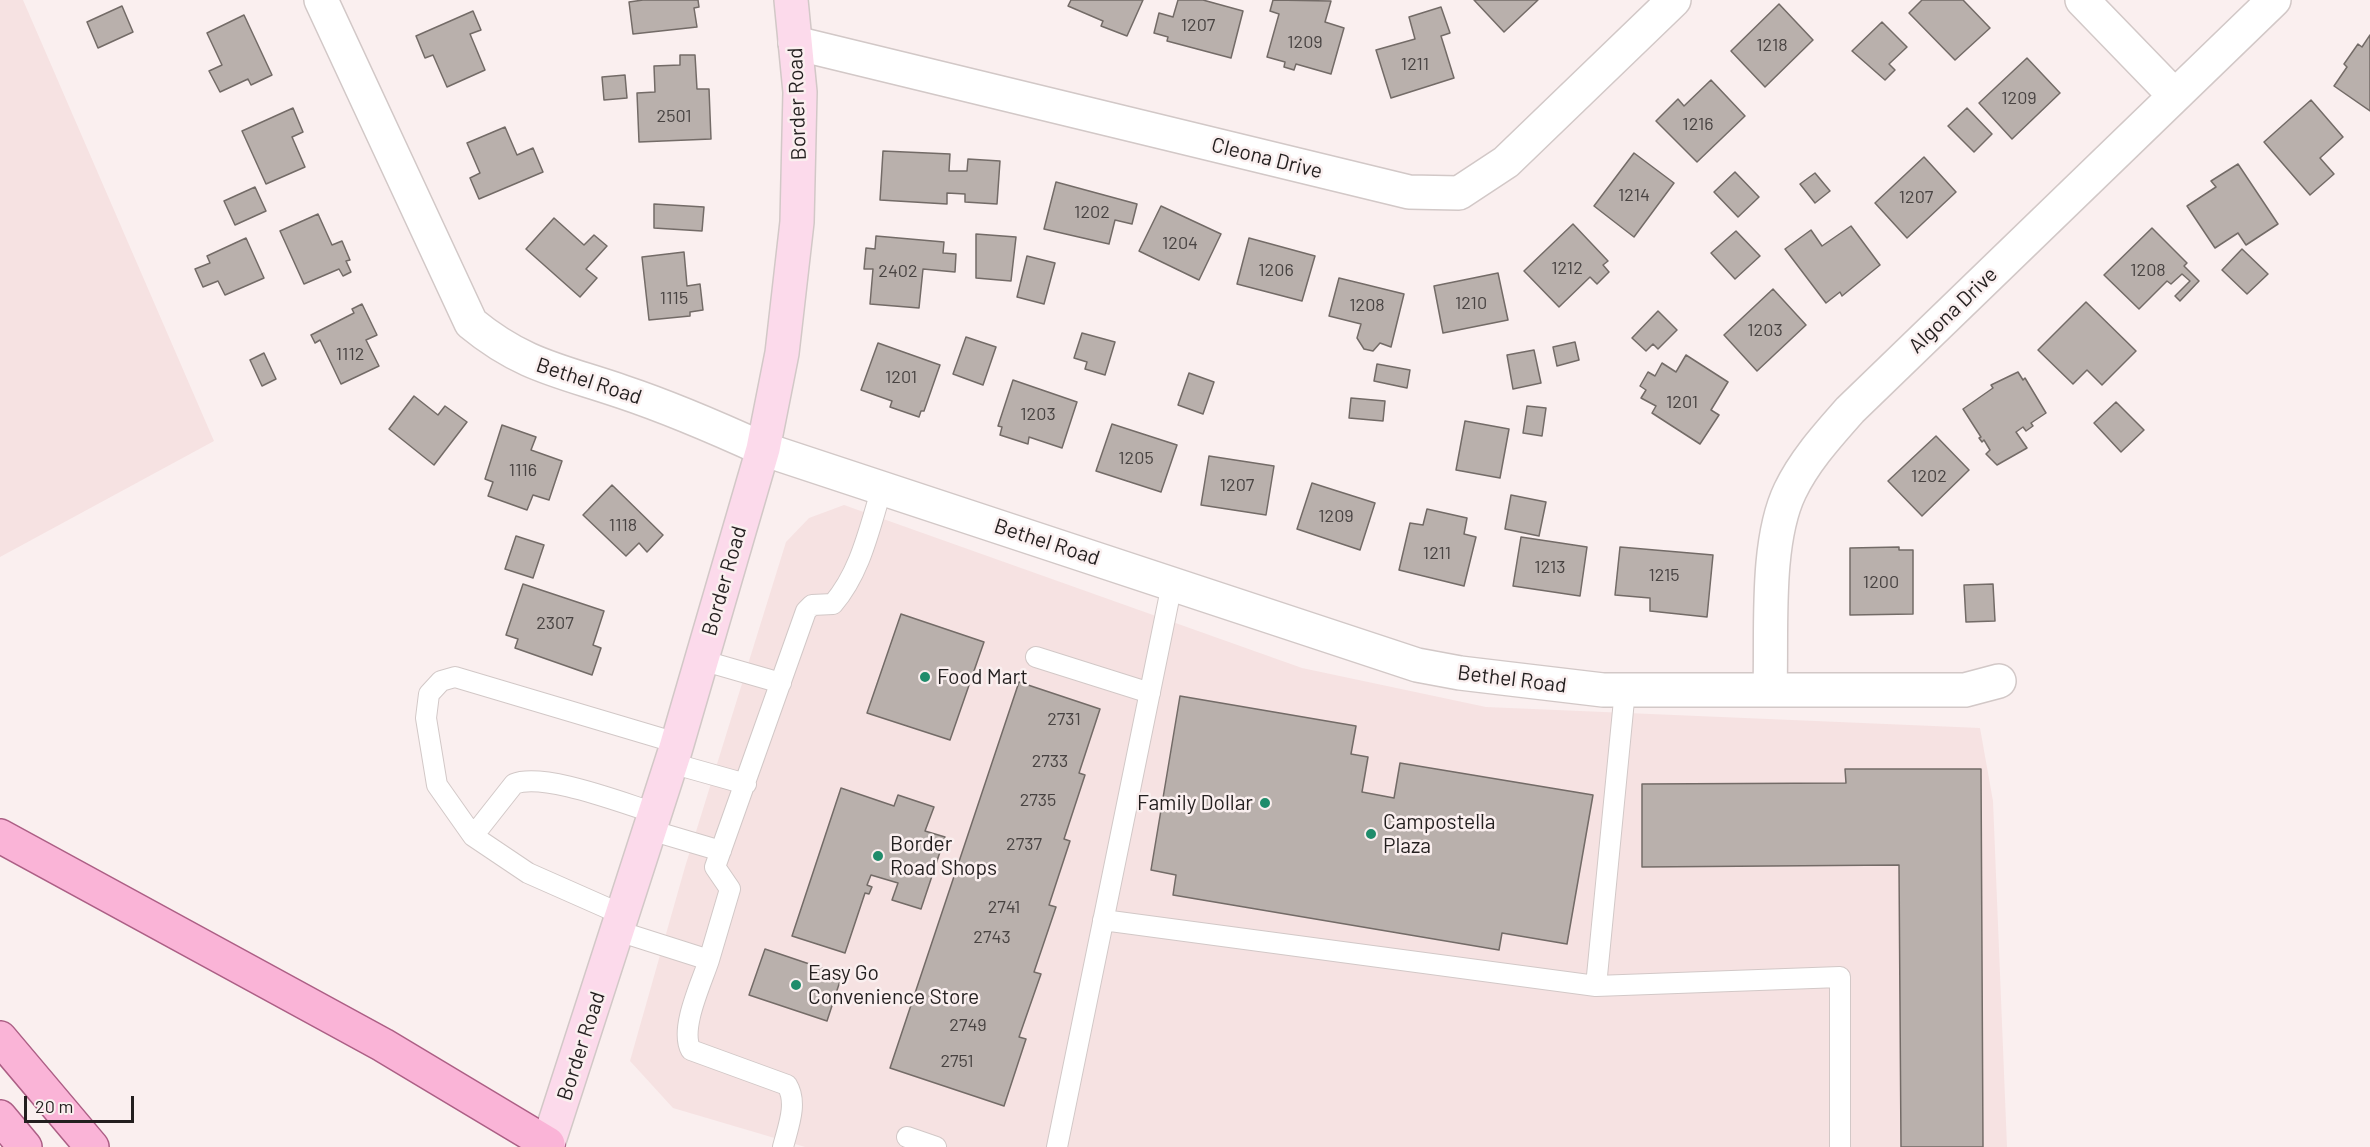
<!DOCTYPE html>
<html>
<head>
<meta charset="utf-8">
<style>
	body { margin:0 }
	#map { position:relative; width:2370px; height:1147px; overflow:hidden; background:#faefef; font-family:Barlow,sans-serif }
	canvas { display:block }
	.scale { position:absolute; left:24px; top:1096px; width:110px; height:27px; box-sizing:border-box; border:3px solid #231f1f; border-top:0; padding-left:8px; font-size:18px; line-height:21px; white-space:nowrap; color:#231f1f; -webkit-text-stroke:4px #faefef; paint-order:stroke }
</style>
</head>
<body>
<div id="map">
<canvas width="2370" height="1147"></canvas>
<div class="scale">20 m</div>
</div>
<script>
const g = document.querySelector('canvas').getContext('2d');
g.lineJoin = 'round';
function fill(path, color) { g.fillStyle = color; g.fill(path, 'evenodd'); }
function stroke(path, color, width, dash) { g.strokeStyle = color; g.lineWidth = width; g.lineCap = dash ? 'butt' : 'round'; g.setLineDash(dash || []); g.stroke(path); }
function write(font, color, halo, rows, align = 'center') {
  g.font = font + ' Barlow,sans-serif'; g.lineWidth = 5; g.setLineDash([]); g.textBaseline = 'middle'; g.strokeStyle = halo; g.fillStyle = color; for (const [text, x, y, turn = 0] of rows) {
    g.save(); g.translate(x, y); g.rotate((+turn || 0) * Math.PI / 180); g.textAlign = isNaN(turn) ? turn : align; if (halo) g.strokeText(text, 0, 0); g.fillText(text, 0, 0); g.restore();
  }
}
const built = new Path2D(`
	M0,0H23L214,441L0,557Z
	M844,505L1302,668L1486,707L1980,728L1993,801L2007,1147H805L673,1108L630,1061L685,867L786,542L809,518Z`);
const building = new Path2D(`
	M643,0H698L699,7L694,8L697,27L633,34L629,2Z
	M1071,0H1143L1127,36L1101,26L1103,21L1068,6Z
	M1178,0H1203L1243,11L1231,58L1167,41L1168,37L1154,33L1159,13L1173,17Z
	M1273,0L1331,1L1325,22L1344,28L1331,74L1296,64L1294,70L1284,67L1285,62L1267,57L1279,14L1270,11Z
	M1474,0H1538L1504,32Z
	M1922,0H1963L1990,28L1955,60L1909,13Z
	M1779,4L1813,40L1765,87L1731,51Z
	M122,6L133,32L98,48L87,22Z
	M1441,7L1450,33L1441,36L1454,78L1391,98L1376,50L1415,39L1409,17Z
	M473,11L481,30L470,34L485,70L447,87L433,55L425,58L416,36Z
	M244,15L272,75L251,85L248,79L220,92L209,71L222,65L207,33Z
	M1882,22L1907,47L1889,64L1895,70L1885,80L1852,51Z
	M2370,35V111L2334,86L2347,67L2344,64L2358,44L2362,47Z
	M680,55H695L697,89H709L711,139L639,142L637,93L655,92L654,66L680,65Z
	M2027,58L2060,93L2012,139L1979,103Z
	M625,75L627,98L604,100L602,77Z
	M1711,80L1745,116L1697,162L1656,121L1678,99L1684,106Z
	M2311,100L2343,137L2320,158L2334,174L2310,195L2264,142Z
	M293,108L303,132L292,137L305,167L266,184L242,131Z
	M1967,108L1992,134L1974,152L1948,126Z
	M505,127L517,155L533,148L543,172L479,199L470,178L480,173L467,143Z
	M883,151L950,154L949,171H967L968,159L1000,161L997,204L965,202V194L947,193V204L880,200Z
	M1634,153L1674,183L1634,237L1594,206Z
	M1924,157L1956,192L1907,238L1875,203Z
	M2238,164L2278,224L2246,245L2238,233L2215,248L2187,206L2216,187L2211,181Z
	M1735,172L1759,197L1738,217L1714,192Z
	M1815,173L1830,191L1815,203L1800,184Z
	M1056,182L1137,204L1132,224L1115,220L1109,244L1044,229Z
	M255,187L266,211L235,225L224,201Z
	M654,204L704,207L702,231L654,228Z
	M1161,206L1221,234L1199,280L1139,251Z
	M318,214L332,245L342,241L350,260L346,261L351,272L343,276L339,269L304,284L280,231Z
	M554,218L584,245L594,235L607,246L586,269L597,278L580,297L526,249Z
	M1573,224L1608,261L1603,265L1609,272L1597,284L1590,277L1559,307L1524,271Z
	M1851,226L1880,265L1842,296L1840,292L1826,303L1785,249L1811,230L1822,246Z
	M2152,228L2187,263L2184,266L2199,281L2180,301L2175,296L2190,281L2182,274L2171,284L2167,281L2139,309L2104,275Z
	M1736,231L1760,256L1735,279L1711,253Z
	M976,234L1016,237L1011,281L976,278Z
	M876,236L944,242L943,253L956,254L955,272L923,269L919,308L870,304L873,269H864L866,248L875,249Z
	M246,238L264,278L225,295L218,281L203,287L195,269L210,263L207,256Z
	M1249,238L1315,256L1302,301L1237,284Z
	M2242,249L2268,274L2247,294L2222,270Z
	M684,252L687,286L700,284L703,310L690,312V316L649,320L642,257Z
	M1027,256L1055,263L1044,304L1017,297Z
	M1498,273L1508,320L1443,333L1434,286Z
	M1339,278L1404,294L1391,347L1380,343L1373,351L1364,349L1357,338L1361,324L1329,316Z
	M1773,289L1806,325L1757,371L1724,335Z
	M2086,302L2136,351L2102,385L2087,370L2073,384L2038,350Z
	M362,304L377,335L366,340L379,366L341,384L320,340L315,343L311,335L354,313L352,309Z
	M1658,311L1677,330L1658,349L1653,344L1646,351L1632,338Z
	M1082,333L1115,342L1105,375L1085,369L1087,362L1074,358Z
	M966,337L996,347L983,385L953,374Z
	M1575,342L1579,360L1557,366L1553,347Z
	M878,343L940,365L924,411H921L919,417L890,407L892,401L861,390Z
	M1534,350L1541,383L1513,389L1507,355Z
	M264,353L276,379L262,386L250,360Z
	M1686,355L1728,382L1711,410L1719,415L1700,444L1652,413L1656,406L1641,398L1646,390L1640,386L1648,372L1655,376L1662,363L1676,372Z
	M1377,364L1410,370L1407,388L1374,381Z
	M2018,372L2023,380L2025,378L2046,413L2031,423L2033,426L2026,431L2023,427L2016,432L2027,448L1997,465L1986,454L1990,450L1984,440L1982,442L1979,438L1981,437L1963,409L1993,388L1991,385Z
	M1189,373L1214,382L1203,414L1178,405Z
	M1013,380L1077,402L1062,448L1029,437L1028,444L1000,435L1002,427L998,426Z
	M414,396L438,415L445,406L467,422L434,465L389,429Z
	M1351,398L1385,401L1383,421L1349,418Z
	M2116,402L2144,430L2121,452L2094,423Z
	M1527,406L1546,408L1542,436L1523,433Z
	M1465,421L1509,429L1500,478L1456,470Z
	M1112,424L1177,445L1161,492L1096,471Z
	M502,425L536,437L531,450L562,461L549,500L533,495L527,510L488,496L493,482L485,479Z
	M1936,436L1969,470L1922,516L1888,481Z
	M1209,456L1274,466L1266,515L1201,505Z
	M1312,483L1375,503L1360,550L1297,529Z
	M612,485L663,535L647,552L639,543L626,556L583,515Z
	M1511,495L1546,502L1539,536L1505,529Z
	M1427,509L1467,518L1464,534L1476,537L1464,586L1399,570L1410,523L1423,525Z
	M516,536L544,545L533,578L505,569Z
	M1521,537L1587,547L1580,596L1513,586Z
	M1620,547L1713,555L1707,617L1650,611V598L1615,595Z
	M1899,547V550H1913V614L1850,615V548Z
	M523,584L604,611L593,645L601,648L592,675L515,648L518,639L506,635Z
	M1993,584L1995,621L1966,622L1964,585Z
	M901,614L984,642L950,740L867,713Z
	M1019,682L1100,709L1079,773L1085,775L1064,839L1070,841L1049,905L1056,907L1034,972L1041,974L1019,1037L1026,1039L1004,1106L890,1068Z
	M1180,696L1356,726L1351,754L1368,757L1362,792L1394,798L1400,763L1593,795L1567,944L1502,933L1499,950L1173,895L1176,875L1151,870Z
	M1845,769H1981L1983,1147H1901L1899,865L1642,867V784L1846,783Z
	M841,788L894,806L898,795L934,807L925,831L945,837L921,909L892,900L898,883L871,875L867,885L872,887L869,894L865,893L845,953L792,936Z
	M765,949L842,975L827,1021L749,995Z`);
const lane = new Path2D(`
	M1036,657L1150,693
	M701,660L781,683
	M671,763L746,784
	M650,830L721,851
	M473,836L514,784C543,772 622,803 655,813
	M623,915L528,873L473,836L437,785L426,718L429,694L441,681L455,677L677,743
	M1103,920L1596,986L1840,977V1147
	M618,931L709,960C702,982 679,1029 691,1050L787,1085C798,1103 788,1127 783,1147
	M709,960L730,889L715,867L806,611L812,605L833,604C861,571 869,529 882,488
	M1596,986L1625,690
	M907,1137L936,1147
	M1057,1147L1172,584`);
const street = new Path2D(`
	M321,0L471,323C523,366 562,371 623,392C671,408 717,428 763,449L1417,665L1460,673L1603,690H1965L1999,681
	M2082,0L2174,95
	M795,43L1409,192L1459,193L1506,162L1674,0
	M1770,690C1772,631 1765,543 1790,491C1805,460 1828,435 1850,410L2274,0`);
const secondary = new Path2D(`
	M547,1147L675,751L763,449L782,353L797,222L800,92L791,0`);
const primary = new Path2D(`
	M0,836L383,1045L548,1144
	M0,1038L92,1147
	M0,1117L25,1147`);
const markers = [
	[925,677,6,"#1f8c6b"],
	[1265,803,6,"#1f8c6b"],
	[1371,834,6,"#1f8c6b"],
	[878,856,6,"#1f8c6b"],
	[796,985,6,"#1f8c6b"]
];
const numberNames = [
	["1207",1198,25],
	["1209",1305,42],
	["1218",1772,45],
	["1211",1415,64],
	["1209",2019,98],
	["2501",674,116],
	["1216",1698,124],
	["1214",1634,195],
	["1207",1916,197],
	["1202",1092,212],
	["1204",1180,243],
	["1212",1567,268],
	["1206",1276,270],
	["1208",2148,270],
	["2402",898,271],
	["1115",674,298],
	["1210",1471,303],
	["1208",1367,305],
	["1203",1765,330],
	["1112",350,354],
	["1201",901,377],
	["1201",1682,402],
	["1203",1038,414],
	["1205",1136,458],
	["1116",523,470],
	["1202",1929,476],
	["1207",1237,485],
	["1209",1336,516],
	["1118",623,525],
	["1211",1437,553],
	["1213",1550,567],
	["1215",1664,575],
	["1200",1881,582],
	["2307",555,623],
	["2731",1064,719],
	["2733",1050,761],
	["2735",1038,800],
	["2737",1024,844],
	["2741",1004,907],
	["2743",992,937],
	["2749",968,1025],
	["2751",957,1061]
];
const streetNames = [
	["Border Road",797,104,-92],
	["Cleona Drive",1267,158,14],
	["Algona Drive",1953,310,-44],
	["Bethel Road",589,381,18],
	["Bethel Road",1047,542,18],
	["Border Road",724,581,-74],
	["Bethel Road",1512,679,7],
	["Border Road",581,1046,-72]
];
const poiNames = [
	["Food Mart",937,677],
	["Family Dollar",1253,803,"right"],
	["Campostella",1383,822],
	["Plaza",1383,846],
	["Border",890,844],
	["Road Shops",890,868],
	["Easy Go",808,973],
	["Convenience Store",808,997]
];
fill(built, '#f6e2e2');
fill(building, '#b9b0ac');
stroke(building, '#736b67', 1.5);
stroke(lane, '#d2c8c7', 22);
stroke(street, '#d2c8c7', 36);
stroke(secondary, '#d2c8c7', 36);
stroke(primary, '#ac5f85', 36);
stroke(lane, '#fff', 20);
stroke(street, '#fff', 33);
stroke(secondary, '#fcdaeb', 33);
stroke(primary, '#fab4d7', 33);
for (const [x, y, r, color] of markers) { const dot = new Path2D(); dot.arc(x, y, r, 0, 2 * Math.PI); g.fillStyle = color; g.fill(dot); stroke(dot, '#faefef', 2); }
write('18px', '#484342', null, numberNames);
write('21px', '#231f1f', '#faefef', streetNames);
write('21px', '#231f1f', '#faefef', poiNames, 'left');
</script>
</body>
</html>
